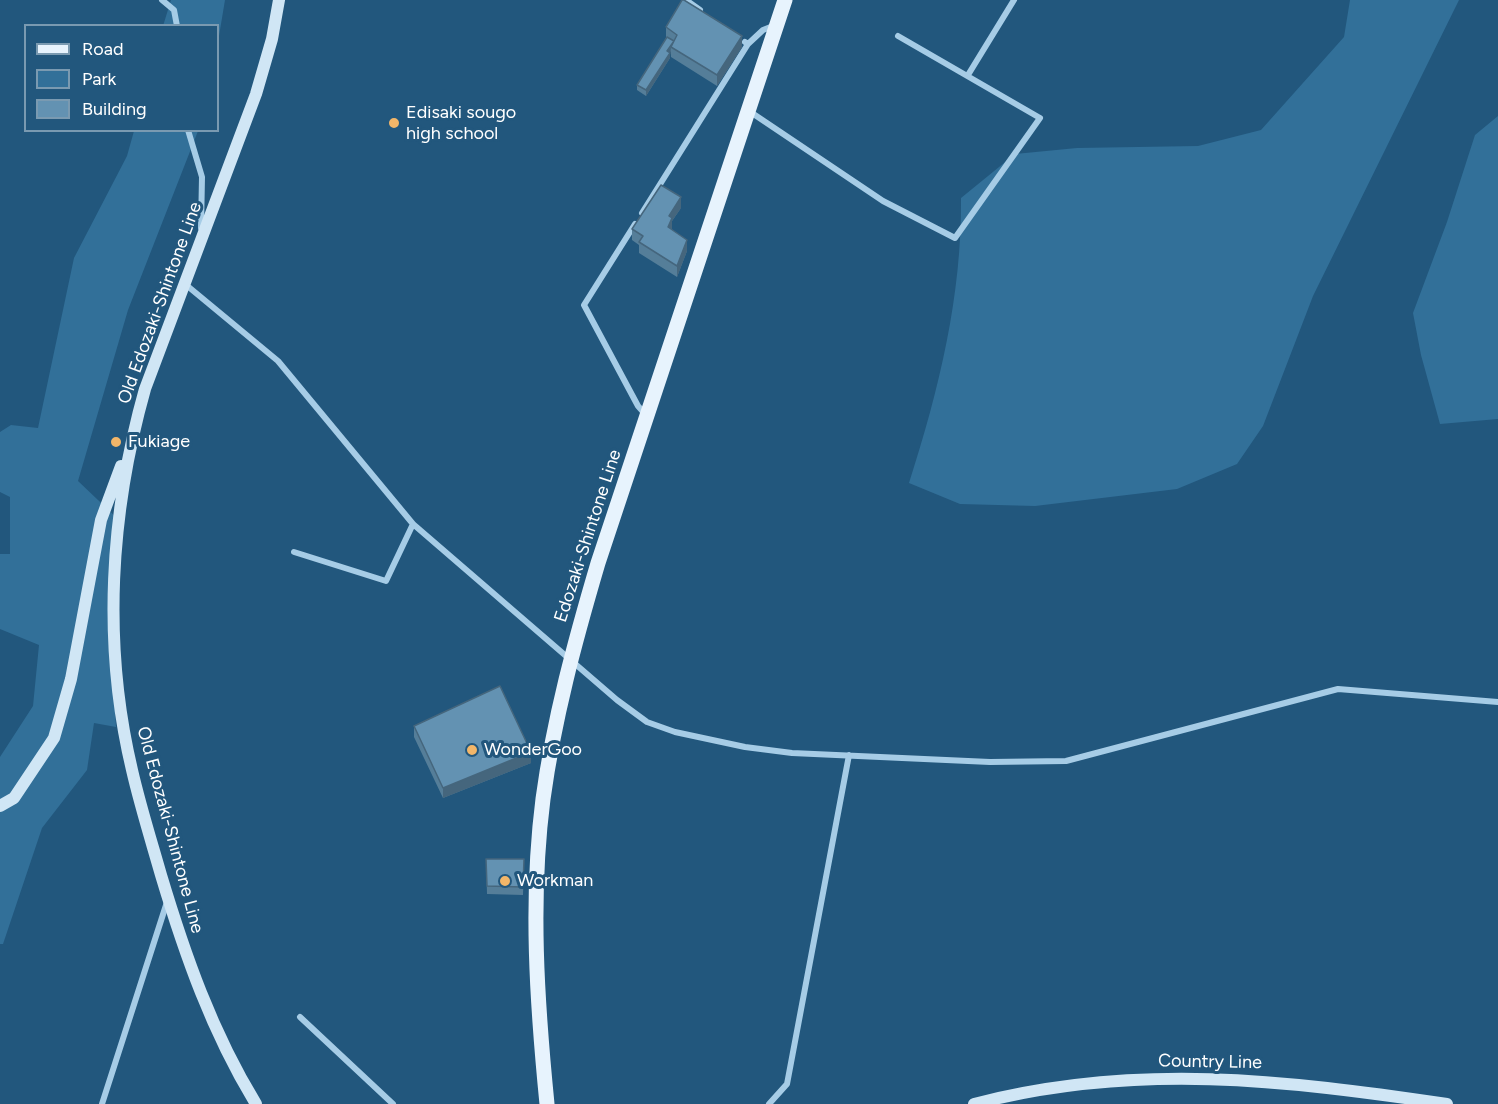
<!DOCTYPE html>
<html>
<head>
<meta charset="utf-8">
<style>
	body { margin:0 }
	#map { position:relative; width:1498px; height:1104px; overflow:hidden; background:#22577d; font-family:Figtree,sans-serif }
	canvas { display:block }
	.legend { position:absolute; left:24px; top:24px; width:195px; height:108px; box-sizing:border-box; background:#22577d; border:2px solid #7a9ab1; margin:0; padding:8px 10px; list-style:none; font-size:18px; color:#fff }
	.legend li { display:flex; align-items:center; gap:12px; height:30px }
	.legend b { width:30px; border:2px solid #7a9ab1 }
</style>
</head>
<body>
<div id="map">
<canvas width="1498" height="1104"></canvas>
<ul class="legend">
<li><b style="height:8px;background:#e7f3fd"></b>Road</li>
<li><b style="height:16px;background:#327099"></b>Park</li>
<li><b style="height:16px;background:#6392b2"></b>Building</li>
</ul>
</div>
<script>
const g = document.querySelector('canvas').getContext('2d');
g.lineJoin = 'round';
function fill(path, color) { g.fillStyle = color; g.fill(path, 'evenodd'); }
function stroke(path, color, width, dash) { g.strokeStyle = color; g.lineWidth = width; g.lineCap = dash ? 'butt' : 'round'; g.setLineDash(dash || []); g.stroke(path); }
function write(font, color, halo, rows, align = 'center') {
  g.font = font + ' Figtree,sans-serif'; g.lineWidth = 6; g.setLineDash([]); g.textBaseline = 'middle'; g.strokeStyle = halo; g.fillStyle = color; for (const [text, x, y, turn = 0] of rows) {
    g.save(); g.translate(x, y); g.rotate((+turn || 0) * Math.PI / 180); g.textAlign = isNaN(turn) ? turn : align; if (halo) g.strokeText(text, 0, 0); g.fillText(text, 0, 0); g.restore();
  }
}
const green = new Path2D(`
	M171,0H225L218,42V26H163Z
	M1350,0H1459L1313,296L1263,426L1237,464L1177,489L1035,506L960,504L909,483C939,390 962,295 961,198L1015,154L1077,148L1198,146L1261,130L1344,37Z
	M1498,116V419L1440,424L1421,355L1413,313L1447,222L1475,135Z
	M134,131H198L128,310L78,481L118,519L111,643L116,727L94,723L87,770L42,828L3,944H0V757L33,706L39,645L0,629V554H10V497L0,492V432L11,425L38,428L74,258L127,156Z`);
const street = new Path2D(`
	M162,0L174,10L177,26
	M686,0L700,10
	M745,42L748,44L763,30L773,26
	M968,75L1014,0
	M749,111L883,201L955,238L1040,118L898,36
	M188,130L202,177L201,228
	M642,213L748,44
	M635,224L584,305L638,406L645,414
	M185,284L278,361L413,524L617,700L647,722L675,732L745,747L792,753L990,762L1066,761L1338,689L1498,702
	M294,552L386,581L413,524
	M300,1017L393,1104
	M102,1104L167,902
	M769,1104L787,1084L849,755`);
const secondary = new Path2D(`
	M0,806L14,798L54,738L71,679L101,520L121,466
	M256,1104C212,1032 185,955 161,875C151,840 140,805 132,770C102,644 110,513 145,389L256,94L272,39L279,0
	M974,1104C1136,1062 1284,1080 1447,1104`);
const primary = new Path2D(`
	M547,1104C537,1003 530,900 543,799C554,718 575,641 598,563L785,0`);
const wall = new Path2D(`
	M666,27L742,47L717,86L671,57V51L670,53V58L646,96L637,90V85L666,38Z
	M681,208L672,221V230L687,251L677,277L639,253V245L632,240V229Z
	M414,726L531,763L443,798L414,737Z
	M486,859H524L523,895L487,894Z`);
const shadedWall = new Path2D(`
	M742,36V47L717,86V75Z
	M671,47L670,58L646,96V90L667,51Z
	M681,197V208L672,221V229L668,238L669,216Z
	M687,240V251L677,277V266Z
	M531,752V763L443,798V788Z`);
const building = new Path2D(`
	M682,0H684L742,36L717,75L671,47L677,35L666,27Z
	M667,37L674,41L667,51L670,53L646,90L637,85Z
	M661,185L681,197L669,216L672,218L668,227L687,240L677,266L639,242L643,236L632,229Z
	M500,686L531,752L443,788L414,726Z
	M486,859H524L523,887L487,886Z`);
const markers = [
	[394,123,6,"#f2b669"],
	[116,442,6,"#f2b669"],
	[472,750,6,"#f2b669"],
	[505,881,6,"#f2b669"]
];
const poiNames = [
	["Edisaki sougo",406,113],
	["high school",406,134],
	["Fukiage",128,442],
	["WonderGoo",484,750],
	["Workman",517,881]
];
const streetNames = [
	["Old Edozaki-Shintone Line",160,303,-70],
	["Edozaki-Shintone Line",588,536,-72],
	["Old Edozaki-Shintone Line",170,830,75],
	["Country Line",1210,1062,1]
];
fill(green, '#327099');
stroke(street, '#a6cce6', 6);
stroke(secondary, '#d0e6f5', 12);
stroke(primary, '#e7f3fd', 15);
fill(wall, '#557e99');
fill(shadedWall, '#45667d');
fill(building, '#6392b2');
stroke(building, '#45667d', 1.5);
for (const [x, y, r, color] of markers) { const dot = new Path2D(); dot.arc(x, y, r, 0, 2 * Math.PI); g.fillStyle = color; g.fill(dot); stroke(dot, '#22577d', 2); }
write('18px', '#fff', '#22577d', poiNames, 'left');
write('18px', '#fff', '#22577d', streetNames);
</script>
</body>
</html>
